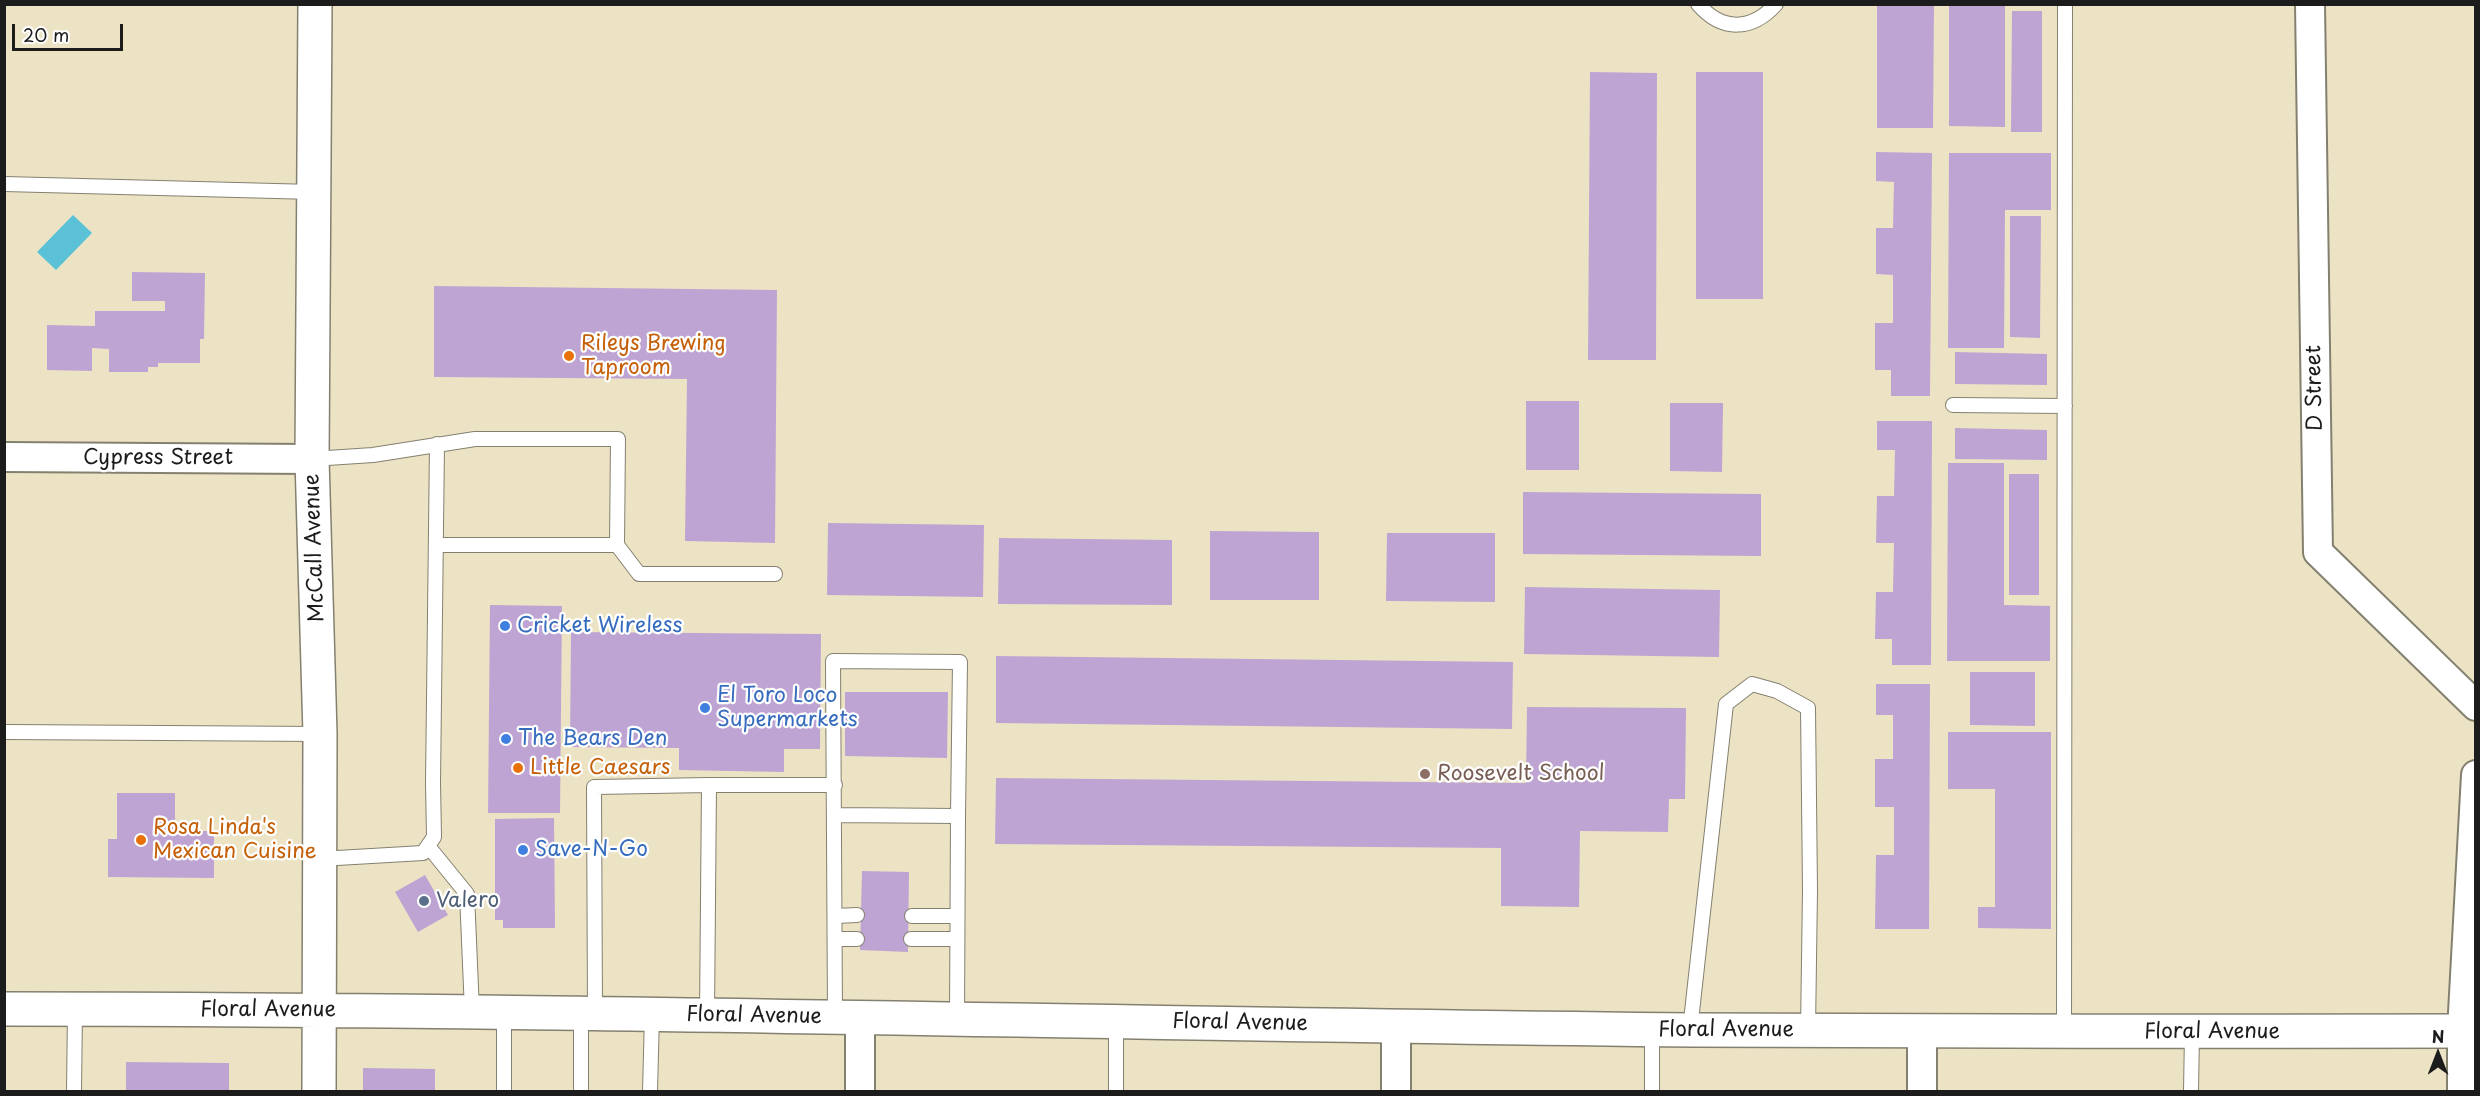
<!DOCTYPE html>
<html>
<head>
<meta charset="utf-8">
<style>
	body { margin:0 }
	#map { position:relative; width:2480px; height:1096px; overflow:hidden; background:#ece3c4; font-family:"Playpen Sans",sans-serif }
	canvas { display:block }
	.frame { position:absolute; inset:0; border:6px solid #1c1c1c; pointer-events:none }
	.north { position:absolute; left:2408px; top:1024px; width:60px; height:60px; -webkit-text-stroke:4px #fff; paint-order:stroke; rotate:0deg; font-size:16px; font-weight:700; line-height:24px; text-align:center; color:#1c1c1c }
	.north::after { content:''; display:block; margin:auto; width:21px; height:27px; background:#1c1c1c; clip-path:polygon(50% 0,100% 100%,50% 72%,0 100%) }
	.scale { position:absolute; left:12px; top:24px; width:111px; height:27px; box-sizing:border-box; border:3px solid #1c1c1c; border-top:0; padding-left:8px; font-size:18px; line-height:21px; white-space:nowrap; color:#1c1c1c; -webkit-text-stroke:4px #fff; paint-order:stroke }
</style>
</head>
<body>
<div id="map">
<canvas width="2480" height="1096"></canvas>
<div class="frame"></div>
<div class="north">N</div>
<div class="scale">20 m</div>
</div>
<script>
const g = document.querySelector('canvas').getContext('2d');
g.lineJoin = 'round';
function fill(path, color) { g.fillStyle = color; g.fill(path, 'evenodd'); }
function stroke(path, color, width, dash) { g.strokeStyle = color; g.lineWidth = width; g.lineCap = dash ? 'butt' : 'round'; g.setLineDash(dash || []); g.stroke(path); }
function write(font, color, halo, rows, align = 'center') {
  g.font = font + ' "Playpen Sans",sans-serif'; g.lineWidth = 4.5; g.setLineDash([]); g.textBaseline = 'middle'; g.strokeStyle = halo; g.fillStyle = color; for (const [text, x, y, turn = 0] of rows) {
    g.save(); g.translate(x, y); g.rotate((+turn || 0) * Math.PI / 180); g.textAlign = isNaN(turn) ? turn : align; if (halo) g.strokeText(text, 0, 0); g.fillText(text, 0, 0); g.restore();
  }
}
const water = new Path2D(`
	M73,215L92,233L56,270L37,252Z`);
const building = new Path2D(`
	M1877,4H1934L1933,128H1877Z
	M1949,4H2005V127L1949,126Z
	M2012,11H2042V132H2011Z
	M1590,72L1657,73L1656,360H1588Z
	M1696,72H1763V299H1696Z
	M1876,152L1932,153L1930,396H1891V370H1875V323H1893V275L1876,274V228H1893L1894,182L1876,181Z
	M1949,153H2051V210H2005L2004,348H1948Z
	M2010,216H2041L2040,338L2010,337Z
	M132,272L205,273L204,339H200V363H158V367H148V372H109V349L92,348V371L47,370V325L95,326V311H165V301H132Z
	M434,286L777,290L775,543L685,541L687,379L434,377Z
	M1955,352L2047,354V385L1955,384Z
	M1526,401H1579V470H1526Z
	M1670,403H1723L1722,472L1670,471Z
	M1877,421H1932L1931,665H1892V639H1875L1876,592H1893L1894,543H1876L1877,496H1894L1895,450H1877Z
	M1955,428L2047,430V460L1955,459Z
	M1948,463H2004V605L2050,606V661H1947Z
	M2009,474H2039V595H2009Z
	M1523,492L1761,494V556L1523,554Z
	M828,523L984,525L983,597L827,595Z
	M1210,531L1319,532V600H1210Z
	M1387,533H1495V602L1386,601Z
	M999,538L1172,540V605L998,604Z
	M1525,587L1720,590L1719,657L1524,654Z
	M490,605L562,606L560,813H488Z
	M571,632L821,634L820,749H784V772L679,770V748L570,747Z
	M996,656L1513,662L1512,729L996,723Z
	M1970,672H2035V726L1970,725Z
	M1876,684H1930L1929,929H1875L1876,855H1894V807H1875V759H1893V715H1876Z
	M845,692H948L947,758L845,756Z
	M1527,707L1686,708L1685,799H1669L1668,832L1580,831L1579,907L1501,906V848L995,844L996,778L1526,783Z
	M1948,732H2051V929L1978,928V907H1995V789H1948Z
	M117,793H175V831H214V878L108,877V839H117Z
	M554,818L555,928H503V920H495V819Z
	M862,871L909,872L908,952L860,950Z
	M425,875L448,915L418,932L395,892Z
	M126,1062L229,1063V1092H126Z
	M363,1068L435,1069V1092H363Z`);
const lane = new Path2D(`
	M1698,4C1722,32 1752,31 1776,4
	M4,184L314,192
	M1953,405L2065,406
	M312,459L373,455L475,439H618L617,545H437
	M617,545L639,574H775
	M4,732L320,734
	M835,815L958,816L957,1019
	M428,846L467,894L472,1011
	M320,859L423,853L434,837L433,783L437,444
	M835,916L857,915
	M912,916H956
	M835,939H857
	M911,939H956
	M595,1013L594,787L709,785
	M707,1015L709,785H835
	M835,1016L833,661L960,662L958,816
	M1652,1029V1092
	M1690,1030L1726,704L1752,684L1777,691L1808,708L1810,890L1808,1030
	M2064,1033L2065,4
	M74,1092L75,1009
	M504,1092V1012
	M581,1092V1012
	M650,1092L652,1014
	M1116,1092V1022
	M2191,1092L2192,1033`);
const street = new Path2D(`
	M2310,4L2318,552L2476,706
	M4,457L312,459
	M860,1017V1092
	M1396,1092V1026
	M1922,1092V1031
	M2462,1092V1031L2476,775`);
const secondary = new Path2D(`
	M315,4L312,459L320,734L319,1092
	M4,1009C568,1009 1130,1024 1693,1030C1954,1032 2215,1031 2476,1031`);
const markers = [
	[569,356,6,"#e8710a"],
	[505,626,6,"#3f7fe0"],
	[705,708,6,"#3f7fe0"],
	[506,739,6,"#3f7fe0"],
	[518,768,6,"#e8710a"],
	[1425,774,6,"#8d6e63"],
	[141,840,6,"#e8710a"],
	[523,850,6,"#3f7fe0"],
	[424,901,6,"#5c6f8a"]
];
const foodNames = [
	["Rileys Brewing",581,344],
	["Taproom",581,368],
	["Little Caesars",530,768],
	["Rosa Linda's",153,828],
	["Mexican Cuisine",153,852]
];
const streetNames = [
	["D Street",2315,388,-91],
	["Cypress Street",158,458],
	["McCall Avenue",315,548,-92],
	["Floral Avenue",268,1010],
	["Floral Avenue",754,1016,1],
	["Floral Avenue",1240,1023,1],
	["Floral Avenue",1726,1030],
	["Floral Avenue",2212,1032]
];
const shopNames = [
	["Cricket Wireless",517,626],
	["El Toro Loco",717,696],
	["Supermarkets",717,720],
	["The Bears Den",518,739],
	["Save-N-Go",535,850]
];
const educationNames = [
	["Roosevelt School",1437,774]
];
const serviceNames = [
	["Valero",436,901]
];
fill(water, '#5ac1d7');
fill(building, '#bea4d3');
stroke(lane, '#848070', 16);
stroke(street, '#848070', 32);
stroke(secondary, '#848070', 36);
stroke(lane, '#fff', 14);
stroke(street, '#fff', 28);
stroke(secondary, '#fff', 33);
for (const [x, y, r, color] of markers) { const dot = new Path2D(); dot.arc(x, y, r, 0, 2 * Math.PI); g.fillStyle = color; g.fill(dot); stroke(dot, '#fff', 2); }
write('21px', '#c56008', '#fff', foodNames, 'left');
write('21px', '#1c1c1c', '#fff', streetNames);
write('21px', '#366cbe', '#fff', shopNames, 'left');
write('21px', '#785e54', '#fff', educationNames, 'left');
write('21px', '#4e5e75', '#fff', serviceNames, 'left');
</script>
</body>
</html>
